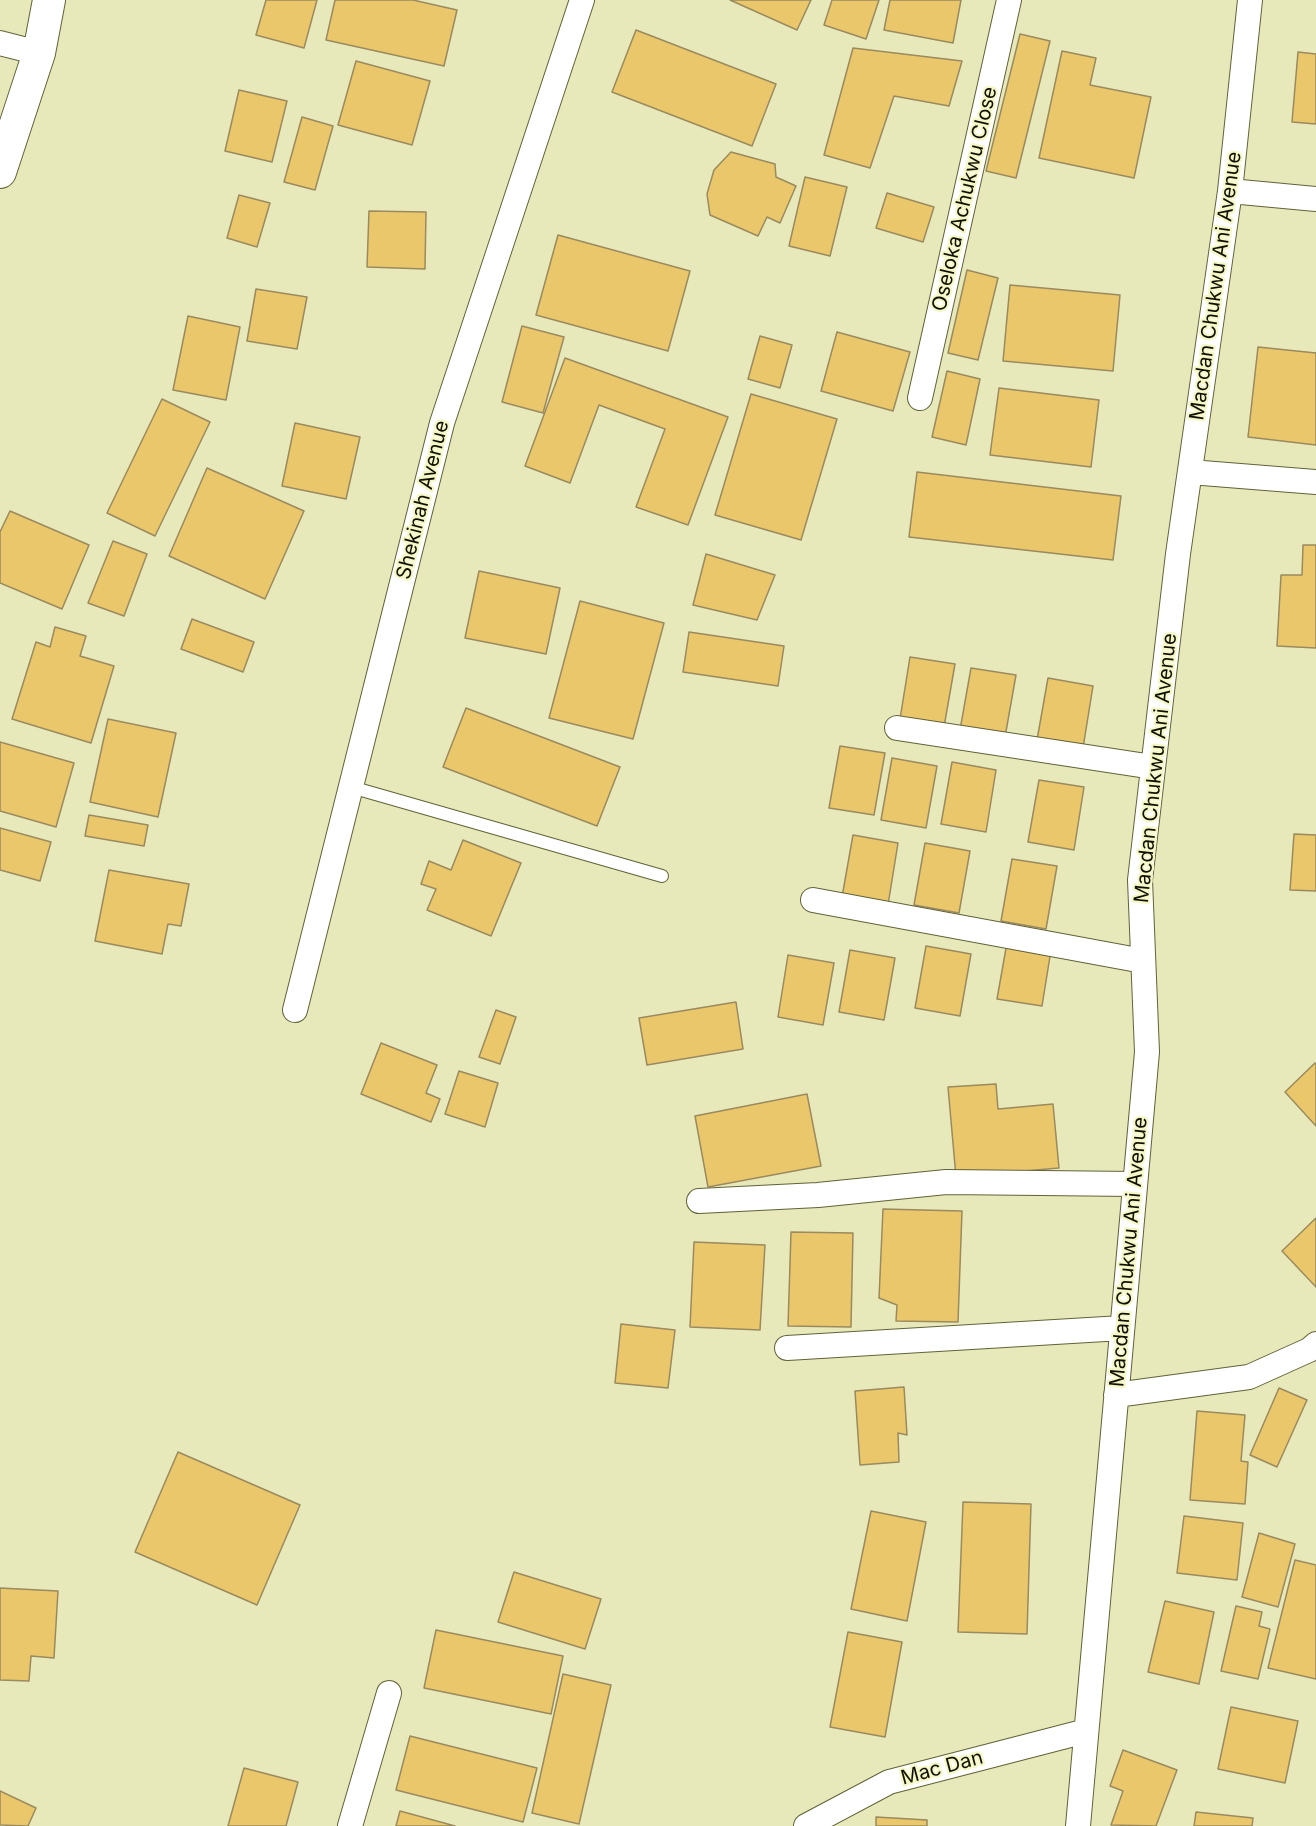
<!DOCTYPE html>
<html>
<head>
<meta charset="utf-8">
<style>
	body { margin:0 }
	canvas { display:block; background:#e8e9ba }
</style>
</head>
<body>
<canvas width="1316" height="1826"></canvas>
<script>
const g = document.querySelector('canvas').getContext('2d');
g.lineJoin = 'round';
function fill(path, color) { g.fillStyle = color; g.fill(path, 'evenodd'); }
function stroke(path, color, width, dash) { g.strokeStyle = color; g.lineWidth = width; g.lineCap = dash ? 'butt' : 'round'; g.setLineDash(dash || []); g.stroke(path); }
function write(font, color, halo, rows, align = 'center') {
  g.font = font + ' Inter,sans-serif'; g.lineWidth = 4.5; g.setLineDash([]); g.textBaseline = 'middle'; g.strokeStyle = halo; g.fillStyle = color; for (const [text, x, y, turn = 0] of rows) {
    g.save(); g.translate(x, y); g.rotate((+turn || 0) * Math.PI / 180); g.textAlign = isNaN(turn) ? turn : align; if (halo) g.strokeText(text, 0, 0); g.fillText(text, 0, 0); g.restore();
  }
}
const building = new Path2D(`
	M266,0H317L304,48L256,35Z
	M335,0H413L457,10L444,66L326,40Z
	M730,0H811L797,30Z
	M832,0H879L866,39L824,25Z
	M890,0H961L953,43L884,30Z
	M636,30L776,84L752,146L612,92Z
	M1020,34L1050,41L1016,178L986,171Z
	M853,48L962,61L949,106L894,96L870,168L824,155Z
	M1062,51L1096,58L1090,85L1151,97L1134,178L1039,158Z
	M1298,52L1316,54V124L1292,122Z
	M356,61L430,81L412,145L338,125Z
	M239,90L287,101L272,162L225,151Z
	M302,117L333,126L315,190L284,182Z
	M731,152L775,164L776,177L796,186L780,223L767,217L758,236L710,215L707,194L714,170Z
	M805,177L847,187L830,256L789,246Z
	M887,193L934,207L923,242L876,228Z
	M239,195L270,203L257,247L227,238Z
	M369,211L426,212L425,269L367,267Z
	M558,235L690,271L668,351L536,315Z
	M967,270L998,278L978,360L948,353Z
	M1010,285L1120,295L1113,371L1003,361Z
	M256,289L307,297L297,349L247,341Z
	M188,316L240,327L226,400L173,390Z
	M522,326L564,337L543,413L502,402Z
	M837,332L910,352L893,411L821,391Z
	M760,336L792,345L780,388L748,379Z
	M1258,347L1316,353V445L1248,437Z
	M565,358L728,417L688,525L636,507L665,429L599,405L570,483L525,466Z
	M947,371L980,379L966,445L932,437Z
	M999,388L1099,400L1091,467L990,455Z
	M751,394L837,419L801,540L715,515Z
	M162,399L210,422L155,536L107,513Z
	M295,423L360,437L346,499L282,486Z
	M207,468L304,511L265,599L169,556Z
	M917,472L1121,496L1113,560L909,537Z
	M10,511L89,545L62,609L0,583V532Z
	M113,541L147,554L124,616L88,603Z
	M1303,545H1316V648L1277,646L1281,575H1302Z
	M706,554L775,575L757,620L693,605Z
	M479,571L560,588L546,654L465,638Z
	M580,601L664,623L633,739L549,718Z
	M192,619L254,642L243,672L181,649Z
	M55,627L86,636L80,656L114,666L91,743L12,719L36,642L50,647Z
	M689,632L784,646L778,686L683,672Z
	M910,657L955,664L944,727L900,719Z
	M971,668L1016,675L1005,737L960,730Z
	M1048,678L1093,686L1083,748L1037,740Z
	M466,708L620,767L597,826L443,767Z
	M108,719L176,733L158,817L90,802Z
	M0,742L74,763L56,827L0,811Z
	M840,746L885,753L874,815L829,808Z
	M892,758L937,766L926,828L881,820Z
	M952,762L996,770L986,832L941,824Z
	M1039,780L1084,787L1074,850L1028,842Z
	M89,815L148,825L144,846L85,836Z
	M0,828L51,842L40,881L0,870Z
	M1294,834L1316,835V891L1290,890Z
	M853,835L898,843L888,905L842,897Z
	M463,840L521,863L491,936L427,910L436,889L421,884L429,861L451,870Z
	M925,843L970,851L959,913L914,905Z
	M1012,859L1057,866L1046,929L1001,921Z
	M109,870L189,884L181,926L168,924L162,954L95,941Z
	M1008,937L1052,944L1042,1006L997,999Z
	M926,946L971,954L960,1016L915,1008Z
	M850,950L895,958L884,1020L839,1012Z
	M788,955L834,963L823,1025L778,1017Z
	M736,1002L743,1049L647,1065L639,1018Z
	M496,1010L516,1017L500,1064L479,1057Z
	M381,1043L437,1065L426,1093L440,1099L431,1122L361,1094Z
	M1315,1063L1316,1064V1126L1285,1092Z
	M459,1071L498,1083L485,1127L445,1114Z
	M996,1084L998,1109L1053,1104L1059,1168L956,1177L948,1087Z
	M807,1094L821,1166L708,1187L695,1116Z
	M883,1209L962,1211L958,1322L896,1321L897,1305L879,1298Z
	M1316,1218V1287L1282,1251Z
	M791,1232L853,1233L851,1327L788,1326Z
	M694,1242L765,1245L760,1330L690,1327Z
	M621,1324L675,1330L668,1388L615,1383Z
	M904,1387L907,1435L898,1433L899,1462L860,1465L855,1391Z
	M1279,1388L1307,1400L1277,1467L1250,1455Z
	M1197,1411L1245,1415L1241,1461L1248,1462L1245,1504L1190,1500Z
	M178,1452L300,1505L257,1605L135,1552Z
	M963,1502L1031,1504L1027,1634L958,1632Z
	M871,1511L926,1522L907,1621L851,1609Z
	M1184,1516L1243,1523L1237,1580L1177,1573Z
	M1259,1533L1295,1544L1278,1607L1242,1597Z
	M1295,1560L1316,1565V1679L1268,1668Z
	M514,1572L601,1599L585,1649L498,1622Z
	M0,1588L58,1591L54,1658L31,1656L29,1681L0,1680Z
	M1165,1601L1214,1612L1199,1684L1148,1672Z
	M1236,1606L1262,1612L1259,1626L1270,1629L1258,1679L1221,1671Z
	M436,1630L563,1656L551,1714L424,1688Z
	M848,1632L902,1642L885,1737L830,1727Z
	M563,1674L611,1685L579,1824L532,1813Z
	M1231,1707L1298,1721L1285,1783L1218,1769Z
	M410,1736L537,1768L523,1822L396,1790Z
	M1123,1750L1177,1770L1156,1826L1111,1825L1123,1791L1110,1786Z
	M244,1768L298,1782L286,1826H228Z
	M0,1791L36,1808L28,1826L0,1825Z
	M400,1811L455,1826H396Z
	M1196,1812L1253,1818L1252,1826H1194Z
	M876,1817L927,1820V1826H876Z`);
const service = new Path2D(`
	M351,787L662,876`);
const minor = new Path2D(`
	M0,43L39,53
	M1230,191L1316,199
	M920,398L1009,0
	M1190,472L1316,482
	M897,728L1153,767
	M813,900L1143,961
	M295,1010L442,423L582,0
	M699,1201L818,1195L946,1182L1135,1184
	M787,1348L1122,1328
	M1116,1395L1249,1377L1309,1350L1316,1344
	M350,1826L389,1693
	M806,1826L889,1782L1086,1731
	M1078,1826L1147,1052L1140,880L1178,554L1230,191L1250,0`);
const tertiary = new Path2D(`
	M0,172L39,53L49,0`);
const streetNames = [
	["Oseloka Achukwu Close",965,199,-77],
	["Macdan Chukwu Ani Avenue",1216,286,-82],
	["Shekinah Avenue",423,500,-76],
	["Macdan Chukwu Ani Avenue",1156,768,-84],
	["Macdan Chukwu Ani Avenue",1129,1252,-85],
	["Mac Dan",942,1768,-15]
];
fill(building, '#eac76a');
stroke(building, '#9a8a5f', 1.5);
stroke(service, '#616238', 14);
stroke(minor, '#616238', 26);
stroke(tertiary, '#616238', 34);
stroke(service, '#fff', 12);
stroke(minor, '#fff', 24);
stroke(tertiary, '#fff', 32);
write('20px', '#101002', '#f5f7c7', streetNames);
</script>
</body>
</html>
